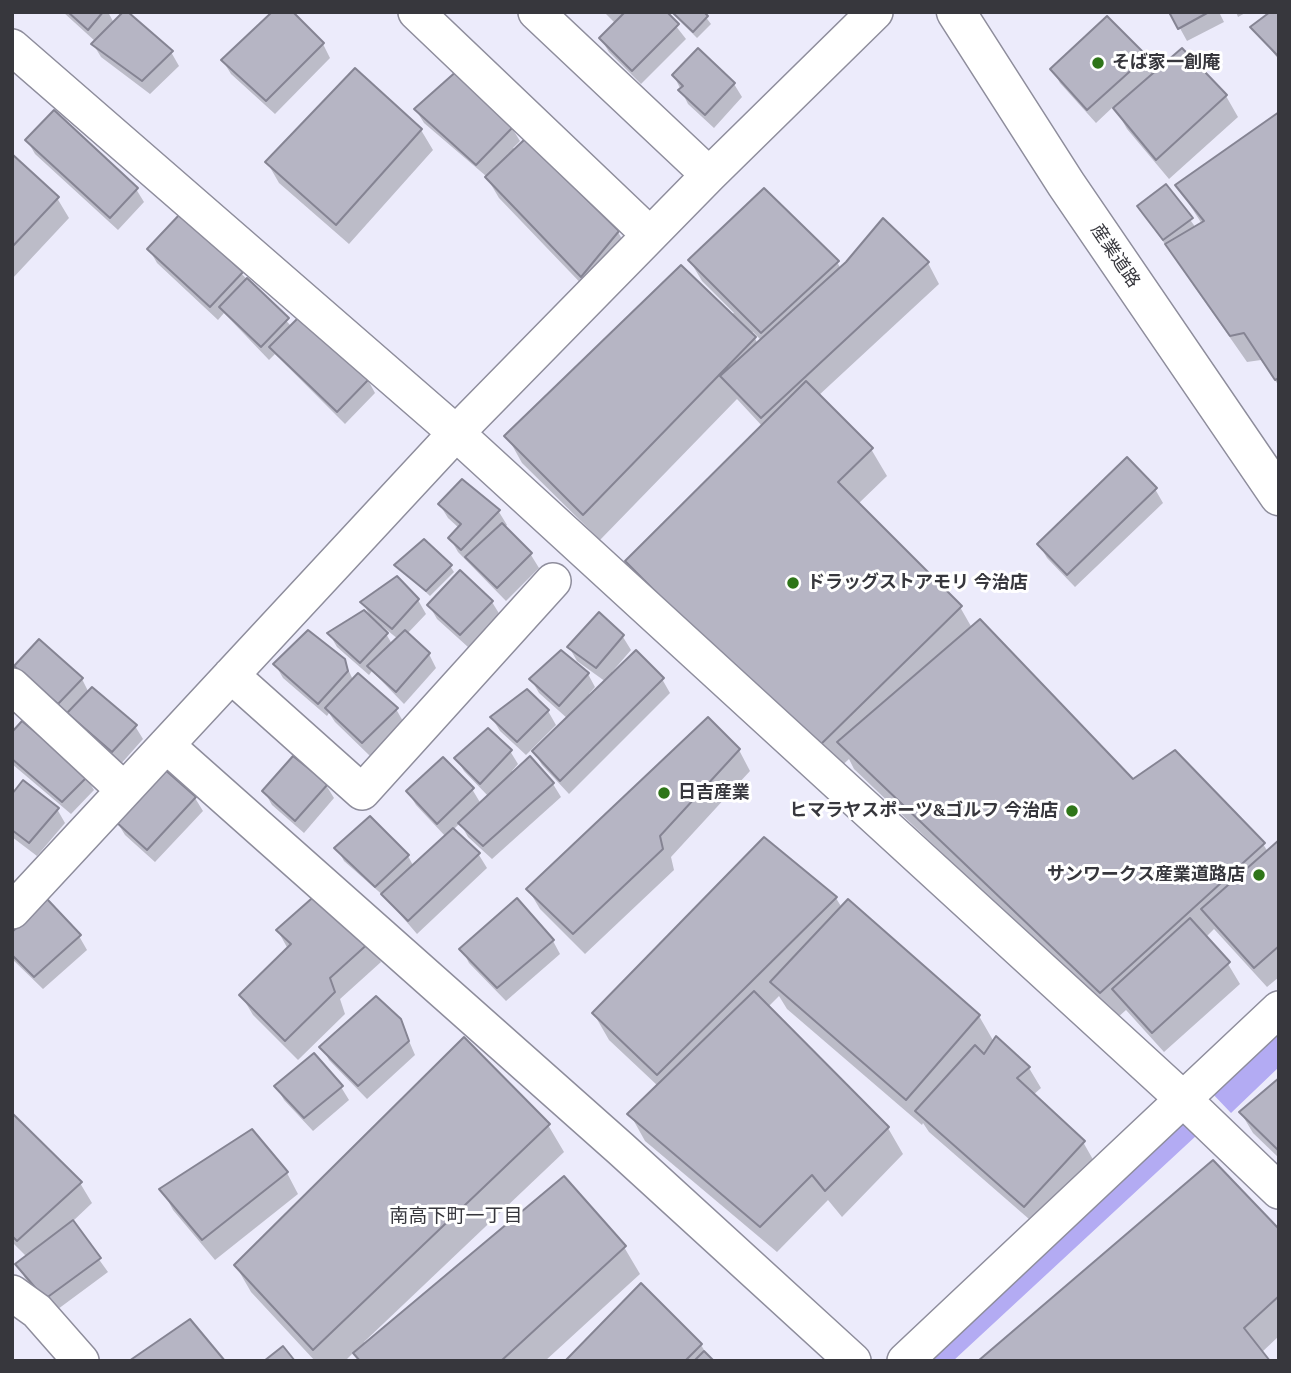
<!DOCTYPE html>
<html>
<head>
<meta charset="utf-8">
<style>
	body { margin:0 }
	#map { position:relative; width:1291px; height:1373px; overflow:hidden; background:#ecebfb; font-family:Lora,serif }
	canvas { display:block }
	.frame { position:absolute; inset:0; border:14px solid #37373d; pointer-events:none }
</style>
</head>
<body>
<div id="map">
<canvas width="1291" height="1373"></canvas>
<div class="frame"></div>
</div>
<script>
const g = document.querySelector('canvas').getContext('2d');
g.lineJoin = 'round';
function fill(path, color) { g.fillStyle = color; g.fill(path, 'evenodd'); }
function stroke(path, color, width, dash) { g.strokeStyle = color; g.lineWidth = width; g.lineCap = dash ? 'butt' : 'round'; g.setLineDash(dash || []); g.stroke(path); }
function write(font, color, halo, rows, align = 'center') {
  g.font = font + ' Lora,"Noto Sans JP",serif'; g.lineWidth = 6; g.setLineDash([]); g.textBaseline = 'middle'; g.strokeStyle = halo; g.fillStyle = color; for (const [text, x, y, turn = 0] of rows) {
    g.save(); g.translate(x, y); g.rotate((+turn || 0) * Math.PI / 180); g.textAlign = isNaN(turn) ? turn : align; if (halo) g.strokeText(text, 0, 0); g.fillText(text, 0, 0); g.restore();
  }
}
const water = new Path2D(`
	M1279,1025V1067L1231,1113L1210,1091Z
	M1180,1116L1197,1135L953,1361H915Z`);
const shadow = new Path2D(`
	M63,12H108L114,23L171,52L179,66L150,94L101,57L93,44L96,42Z
	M604,12H665L686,39L641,84L609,52L601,39L616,24Z
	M671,12H702L711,24L697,38Z
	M1171,12H1219L1224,22L1187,41Z
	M1236,12H1247L1238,17Z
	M1279,12V60L1253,27Z
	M323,44L330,58L275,114L231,74L223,61Z
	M1182,50L1226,96L1238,117L1169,179L1127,129L1114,106L1096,123L1060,83L1053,70L1145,57L1155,74Z
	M674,76L734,84L742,97L714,128L688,104Z
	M416,110L512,128L520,141L513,148L516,150L618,232L630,253L593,296L499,198L486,176L424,123Z
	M1279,114V386L1261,360L1247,362L1139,207L1166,186L1196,228L1202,224L1177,185Z
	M421,130L433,150L349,244L279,183L267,162Z
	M27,140L136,189L144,202L118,230L35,154Z
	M12,156L57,198L69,218L12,279Z
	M149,249L241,273L292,327L368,380L375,393L345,424L275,354L269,360L224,313L218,320L157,263Z
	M690,261L837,262L841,269L928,263L939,284L818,396L871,449L887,476L858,504L960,607L972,628L1133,782L1263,844L1268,852L1279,843V977L1267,987L1214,929L1205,938L1228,964L1240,984L1164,1052L1126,1010L1116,1019L854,769L849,759L830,777L642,588L627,561L763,427L737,399L600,540L522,463L507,436L734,313L702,281ZM753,332L762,341L758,344L752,333Z
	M462,481L499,512L507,525L504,528L531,555L539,568L506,601L458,552L450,538L459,528L448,518L440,505Z
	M1155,489L1163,503L1075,587L1047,558L1039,544Z
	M396,565L450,566L454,572L430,596Z
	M396,578L418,600L426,614L407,634L429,654L436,668L404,704L372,671L369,675L337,647L329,633L372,619L362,602ZM382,626L398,639L392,644L382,627Z
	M492,602L500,615L468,647L437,619L429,605Z
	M599,614L623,637L631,650L612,672L662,679L670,693L569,794L542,765L534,752L568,719L539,693L531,679L588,674L595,687L589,694L592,696L606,682L577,661L569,647Z
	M344,660L353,680L396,709L404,723L370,756L335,722L329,713L327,716L283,678L275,664Z
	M16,667L82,679L89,693L135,726L143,739L120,765L77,727L70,713L67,717L24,680Z
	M548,711L556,725L526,755L500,731L492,718Z
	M12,734L86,777L94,790L71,814L12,764Z
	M739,750L750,771L671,857L674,870L585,954L540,909L528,889Z
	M510,751L518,764L512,771L514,773L553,784L561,797L492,859L468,837L460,823L453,830L479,855L487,868L417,934L386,898L344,861L337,848L408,856L414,867L446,837L416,805L408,792L472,789L481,804L489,797L464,771L456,758Z
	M326,785L334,798L304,833L272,805L264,791Z
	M12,797L57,809L65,823L37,856L12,837Z
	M195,798L203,811L155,862L125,835L117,822Z
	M764,839L836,898L842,908L979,1016L994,1042L997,1039L1029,1068L1041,1088L1033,1095L1083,1142L1095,1163L1037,1226L929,1132L923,1123L922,1125L787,1009L779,996L768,1007L888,1128L903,1154L842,1217L828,1200L777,1252L645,1141L630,1114L658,1086L609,1040L594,1014Z
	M278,931L369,942L381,962L340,999L345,1014L298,1060L253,1015L241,995L288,949Z
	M12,934L79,936L87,950L43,989L12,959Z
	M553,941L560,954L506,1001L469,963L462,949Z
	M400,1020L415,1055L367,1099L329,1060L322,1047Z
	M1279,1080V1158L1253,1133L1241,1113Z
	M276,1086L341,1087L349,1100L313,1131L284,1100Z
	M12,1115L80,1183L92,1203L72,1222L108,1272L54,1312L25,1278L18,1264L27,1257L12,1242Z
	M548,1125L564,1152L364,1342L366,1345L624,1247L640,1274L545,1361H360L354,1352L345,1361H315L251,1292L236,1266Z
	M252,1131L287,1173L298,1194L215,1260L173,1210L162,1189Z
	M1279,1231V1336L1261,1353L980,1361Z
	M701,1345L711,1361H567Z`);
const building = new Path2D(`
	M68,12H103L88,30Z
	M123,12H128L173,51L142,81L91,44Z
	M272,12H293L324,43L266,101L221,60Z
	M625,12H667L679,24L632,71L599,38Z
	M672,12H704L708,16L693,32Z
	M1169,12H1209L1178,29Z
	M1270,12H1279V57L1250,27Z
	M1107,16L1147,56L1087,110L1050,69Z
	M698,48L735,83L705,115L678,90L683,86L672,75Z
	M1182,48L1227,95L1156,160L1113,108Z
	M355,68L422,129L336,225L265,162Z
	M459,69L513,127L476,165L414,109Z
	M54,110L138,188L110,218L25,140Z
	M1279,112V378L1275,380L1244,333L1230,336L1165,244L1204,221L1175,185Z
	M525,139L619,231L581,277L485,177Z
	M12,154L59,197L12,247Z
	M1166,184L1193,218L1163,240L1137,206Z
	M764,188L839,261L761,333L688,260Z
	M180,214L243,272L210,307L147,249Z
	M883,218L929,262L761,418L720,376L846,262Z
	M681,265L756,337L583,515L504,436Z
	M247,278L289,318L261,347L219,307Z
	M302,314L369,379L337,412L269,347Z
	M806,381L873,448L838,482L962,606L814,751L625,561Z
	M1127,457L1157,488L1067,575L1037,544Z
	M462,479L500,510L461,550L448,538L461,524L438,504Z
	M502,523L532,553L497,588L465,557Z
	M424,539L452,565L426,591L394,565Z
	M460,570L493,601L460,635L427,605Z
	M397,576L419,599L392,629L360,602Z
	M364,610L388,633L360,663L327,633Z
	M599,612L624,635L596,668L567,647Z
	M980,619L1133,779L1175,750L1265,843L1100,993L837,742Z
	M308,630L345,659L348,671L318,704L273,664Z
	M405,630L430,653L396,692L367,666Z
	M39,639L83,678L58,704L14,666Z
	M561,650L589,673L559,706L529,679Z
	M636,650L664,678L560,781L532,751Z
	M358,673L398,708L362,743L325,708Z
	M92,687L137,725L112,752L67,713Z
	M527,689L549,710L517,742L490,717Z
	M708,717L740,749L660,836L663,849L573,934L526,889Z
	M22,721L88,776L62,802L12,759V732Z
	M488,728L512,750L480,784L454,758Z
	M293,756L328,784L295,821L262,791Z
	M530,756L554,783L483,846L458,823Z
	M443,757L474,788L437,824L406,791Z
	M163,768L196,797L147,850L115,821Z
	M23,780L59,808L29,843L12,830V794Z
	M370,816L409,855L375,887L334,848Z
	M453,828L480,853L408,921L381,894Z
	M764,837L837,897L657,1075L592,1013Z
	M1279,840V946L1254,968L1201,909Z
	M319,892L371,941L330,978L335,992L285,1041L239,995L291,944L276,930Z
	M517,898L554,940L497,988L459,949Z
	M47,899L81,935L34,977L12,955V932Z
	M848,899L980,1015L906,1100L770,982Z
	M1190,918L1230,962L1152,1033L1112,989Z
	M754,991L889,1127L825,1191L812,1175L760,1227L627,1114Z
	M376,996L401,1019L409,1041L358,1086L319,1047Z
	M996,1036L1030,1067L1017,1078L1085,1141L1024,1207L915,1111L975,1045L984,1054Z
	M464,1037L550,1124L313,1350L234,1265Z
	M314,1053L343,1086L304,1118L274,1086Z
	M1279,1078V1151L1239,1112Z
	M12,1113L82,1182L17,1241L12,1236Z
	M252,1129L288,1172L202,1240L159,1189Z
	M1213,1160L1279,1229V1296L1244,1328L1270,1361H978Z
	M564,1176L626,1246L501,1361H360L353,1353Z
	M73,1220L101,1258L45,1299L15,1264Z
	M641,1283L702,1344L685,1361H565Z
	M190,1319L225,1361H129Z
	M283,1346L295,1361H264Z
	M704,1351L714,1361H694Z`);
const minor = new Path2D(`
	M416,12L650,235
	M536,12L709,175
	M12,47L456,433L1183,1099L1279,1191
	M231,675L362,792L553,581
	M12,686L124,790
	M166,745L621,1149L853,1361
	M12,911L456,433L709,175L875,12
	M12,1293L37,1311L81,1361
	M905,1361L1279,1009`);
const tertiary = new Path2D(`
	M956,12L1066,184L1279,496`);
const markers = [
	[1098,63,7,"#2e7518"],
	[793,583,7,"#2e7518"],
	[664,793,7,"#2e7518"],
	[1072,811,7,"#2e7518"],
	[1259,875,7,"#2e7518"]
];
const poiNames = [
	["そば家一創庵",1112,63],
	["ドラッグストアモリ 今治店",807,583],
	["日吉産業",678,793],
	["ヒマラヤスポーツ&ゴルフ 今治店",1058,811,"right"],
	["サンワークス産業道路店",1245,875,"right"]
];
const streetNames = [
	["産業道路",1115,256,56]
];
const neighbourhoodNames = [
	["南高下町一丁目",456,1217]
];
fill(water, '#b3abf3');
fill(shadow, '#0003');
fill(building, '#b6b5c4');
stroke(building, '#858493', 2);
stroke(minor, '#8e8d9c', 38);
stroke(tertiary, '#8e8d9c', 41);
stroke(minor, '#fff', 35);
stroke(tertiary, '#fff', 38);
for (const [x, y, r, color] of markers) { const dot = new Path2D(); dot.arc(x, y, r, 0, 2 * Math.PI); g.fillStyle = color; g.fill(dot); stroke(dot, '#fff', 2.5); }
write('bold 18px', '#37373d', '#fff', poiNames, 'left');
write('18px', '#37373d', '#fff', streetNames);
write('19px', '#37373d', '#fff', neighbourhoodNames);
</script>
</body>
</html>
